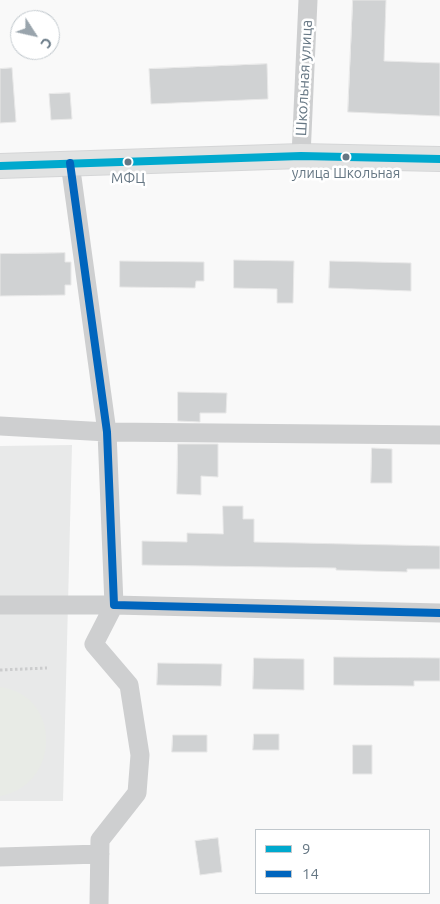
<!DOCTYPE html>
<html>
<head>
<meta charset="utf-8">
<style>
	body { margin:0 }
	#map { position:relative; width:440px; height:904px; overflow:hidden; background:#f9f9f9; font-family:Ubuntu,sans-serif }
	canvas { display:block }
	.legend { position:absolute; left:255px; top:829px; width:175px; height:65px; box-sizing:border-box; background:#fff; border:1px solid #c1c8cd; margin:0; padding:6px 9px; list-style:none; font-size:15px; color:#657683 }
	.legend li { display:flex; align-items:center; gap:10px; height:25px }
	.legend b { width:25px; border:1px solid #c1c8cd }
	.north { position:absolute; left:10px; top:10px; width:50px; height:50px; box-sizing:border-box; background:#fff; border:1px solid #c1c8cd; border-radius:50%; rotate:125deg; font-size:14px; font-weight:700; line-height:20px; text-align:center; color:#657683 }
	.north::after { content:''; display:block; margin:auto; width:18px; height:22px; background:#99a4ac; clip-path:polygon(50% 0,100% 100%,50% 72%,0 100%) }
</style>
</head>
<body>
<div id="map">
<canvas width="440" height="904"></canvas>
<ul class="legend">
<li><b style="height:6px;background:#00a9ce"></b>9</li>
<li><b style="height:6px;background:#0065bd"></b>14</li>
</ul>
<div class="north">С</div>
</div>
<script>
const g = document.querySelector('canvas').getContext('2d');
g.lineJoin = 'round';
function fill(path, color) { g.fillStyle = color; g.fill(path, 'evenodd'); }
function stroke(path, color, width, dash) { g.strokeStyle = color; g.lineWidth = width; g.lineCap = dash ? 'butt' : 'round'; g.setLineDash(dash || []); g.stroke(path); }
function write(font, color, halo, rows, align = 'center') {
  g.font = font + ' Ubuntu,sans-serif'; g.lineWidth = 5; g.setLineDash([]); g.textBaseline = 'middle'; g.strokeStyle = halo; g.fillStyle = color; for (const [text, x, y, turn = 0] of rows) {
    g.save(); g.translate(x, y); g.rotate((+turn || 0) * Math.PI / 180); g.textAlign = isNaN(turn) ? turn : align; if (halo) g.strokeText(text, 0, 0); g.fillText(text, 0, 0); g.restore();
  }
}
const built = new Path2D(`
	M72,445L63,801H0V446Z`);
const green = new Path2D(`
	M0,687C62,695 61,785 0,796Z`);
const building = new Path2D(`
	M353,0H386L384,61L440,63V116L348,112Z
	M267,64L268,99L151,104L149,69Z
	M12,68L16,122L0,123V69Z
	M70,93L72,119L51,120L49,94Z
	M65,253V262H71V285H65V295L0,296V254Z
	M234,260L294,261L293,303H277V289L234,288Z
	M120,261L204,262V281H196L195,288L120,287Z
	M330,261L411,263V291L329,288Z
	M178,392L227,393L226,413H200V422L178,421Z
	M178,444H218V477L201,476V495L177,494Z
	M372,448L392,449V483H371Z
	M223,506H243V519H254V542L440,546V569H407V572L336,570V568L142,565V541L187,542V533L223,534Z
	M334,657L440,658V681H414V686L334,685Z
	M254,658L304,659V690L253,689Z
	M158,663L222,664L221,686L157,685Z
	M254,734H279V750H253Z
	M173,735H207V752H172Z
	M353,745H372V774H353Z
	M218,838L222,872L200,875L195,841Z`);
const path = new Path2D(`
	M0,670L47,668`);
const minor = new Path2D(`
	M301,156L308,0
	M70,163L107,432L114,605L94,644L129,685L140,755L137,793L100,840L99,904
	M0,426L107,432L440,435
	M0,605H114L440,613
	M0,857L100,854`);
const major = new Path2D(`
	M0,166L301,156L440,159`);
const bus1 = new Path2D(`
	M0,166L301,156L440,159`);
const bus2 = new Path2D(`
	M70,163L107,432L114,605L440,613`);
const markers = [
	[346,157,4.5,"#657683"],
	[128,162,4.5,"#657683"]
];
const busNames = [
	["улица Школьная",346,173],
	["МФЦ",128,178]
];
const streetNames = [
	["Школьная улица",304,78,-87]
];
fill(built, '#e8e9e9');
fill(green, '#e8ebe6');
fill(building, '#d0d2d3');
stroke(building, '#e8e8e8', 1);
stroke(major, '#d5d6d7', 26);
stroke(path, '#cbcccd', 3, [2.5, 2.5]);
stroke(minor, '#cecfd0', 19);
stroke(major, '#e1e2e2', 24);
stroke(bus1, '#00a9ce', 8);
stroke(bus2, '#0065bd', 8);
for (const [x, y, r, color] of markers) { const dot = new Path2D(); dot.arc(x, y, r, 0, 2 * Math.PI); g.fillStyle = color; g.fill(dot); stroke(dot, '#fff', 2); }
write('14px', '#657683', '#fff', busNames);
write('15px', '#657683', '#fff', streetNames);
</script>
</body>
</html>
